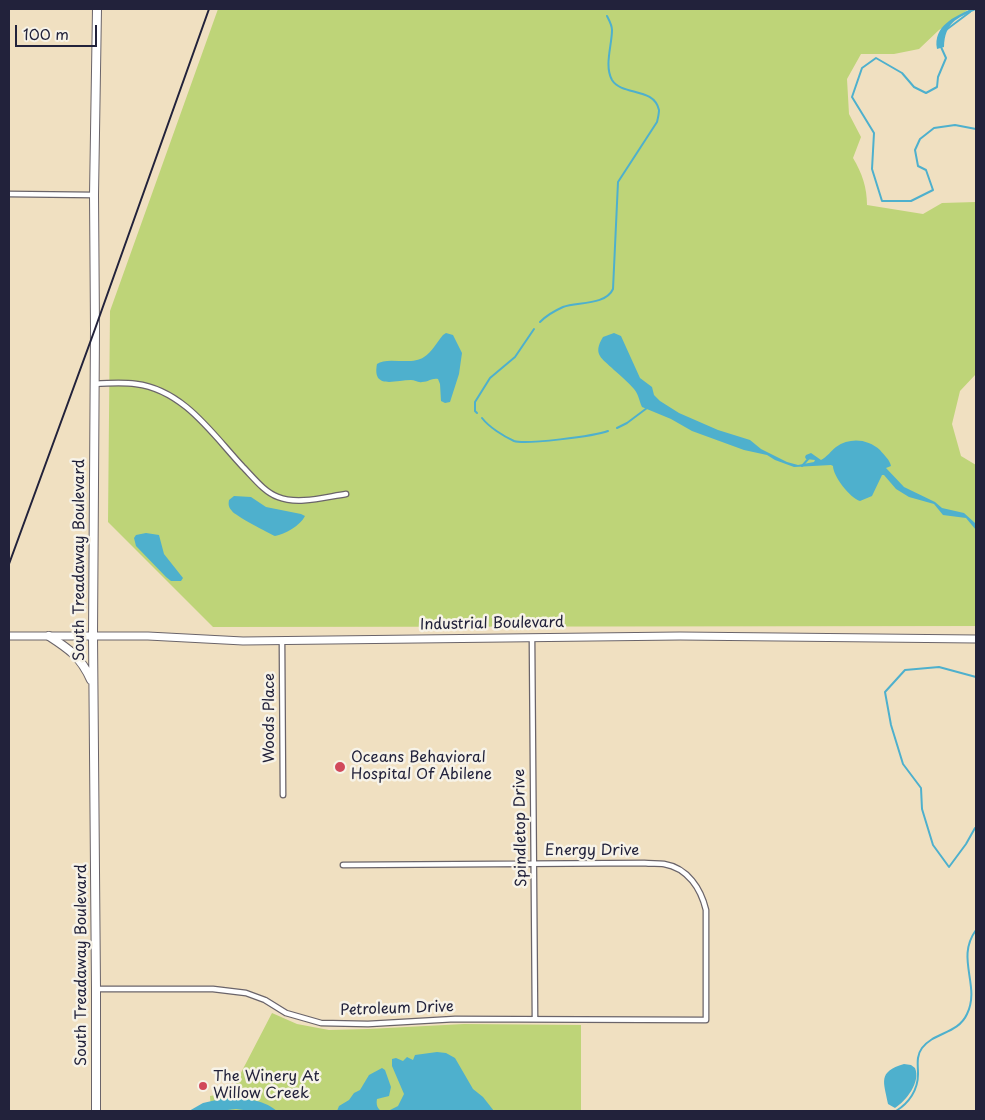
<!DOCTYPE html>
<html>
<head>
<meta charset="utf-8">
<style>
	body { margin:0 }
	#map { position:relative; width:985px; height:1120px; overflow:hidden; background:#f0e0c1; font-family:"Playpen Sans",sans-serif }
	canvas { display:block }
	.frame { position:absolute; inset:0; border:10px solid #22223b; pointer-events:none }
	.scale { position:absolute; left:15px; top:25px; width:82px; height:22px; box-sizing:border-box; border:2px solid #22223b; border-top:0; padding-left:6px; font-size:15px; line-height:18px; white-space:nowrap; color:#22223b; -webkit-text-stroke:4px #f7f3e8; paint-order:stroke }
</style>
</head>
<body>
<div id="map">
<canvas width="985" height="1120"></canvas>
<div class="frame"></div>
<div class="scale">100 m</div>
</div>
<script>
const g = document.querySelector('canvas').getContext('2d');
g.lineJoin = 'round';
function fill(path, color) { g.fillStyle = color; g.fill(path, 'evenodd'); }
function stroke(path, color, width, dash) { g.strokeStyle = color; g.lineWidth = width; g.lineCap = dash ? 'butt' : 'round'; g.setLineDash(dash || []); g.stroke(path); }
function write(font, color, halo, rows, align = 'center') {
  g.font = font + ' "Playpen Sans",sans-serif'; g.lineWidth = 5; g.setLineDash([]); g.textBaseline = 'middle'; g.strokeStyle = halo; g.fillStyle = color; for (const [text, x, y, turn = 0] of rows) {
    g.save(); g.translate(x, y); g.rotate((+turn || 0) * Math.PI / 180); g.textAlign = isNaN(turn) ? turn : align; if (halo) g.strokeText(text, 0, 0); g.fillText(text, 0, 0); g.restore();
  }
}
const green = new Path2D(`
	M218,9H969L939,30L919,49L894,54H861L847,79L849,114L861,137L853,158C862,173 867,187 867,205L923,214L942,203L976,202V374L960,391L952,424L961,456L976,465V626L213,627L108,522L110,311Z
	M272,1013L297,1024L329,1030L368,1029L464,1024L581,1025V1111H211L210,1096L231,1092Z`);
const water = new Path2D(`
	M971,9L976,10C956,18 945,23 944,47L937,49C933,26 954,17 971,9Z
	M446,333L453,335L462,353L459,374L450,402L445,403L441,401L440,384L438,379C431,378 429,382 422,382C418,383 415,380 411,380C395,380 372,390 377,364C387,356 411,366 424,357C432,352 437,342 443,335Z
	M614,333L621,336L640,378L652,387L654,395L660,401L679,413L718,430L750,440L761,449L787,462L798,465L814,462L815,460L806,459L805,457L806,455L811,453L821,460C827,457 831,451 836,447C850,437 868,439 880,450C884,455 890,460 891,466L886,468L904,487L935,502L942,508L964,513L975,523L976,530L966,518L943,515L934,504L909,497L896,489L884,475H882L872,496L860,501C850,498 833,476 833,466L831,465L794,467L775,460L767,455L744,450L692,431L671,419L642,407C639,401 639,395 634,389C628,382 621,376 614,370C602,358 592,355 603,337Z
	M234,496L251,497L266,507L301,514L305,516C300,526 285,534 275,536C270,534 234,515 232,511C229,508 228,505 229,500Z
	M146,533L159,535L164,554L183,578L181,581H171L166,577L136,546L134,538L136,535Z
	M437,1052L446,1053L455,1058L473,1089L483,1097L494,1111H388L398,1106L404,1094L392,1066V1059L396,1058L403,1061L407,1057L413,1060L415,1055Z
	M904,1064L911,1065L915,1068C921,1082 906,1101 895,1108L888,1104C884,1082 877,1072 904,1064Z
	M382,1068L385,1070L391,1087L389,1096L377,1099C376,1104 377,1110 383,1111H337L339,1106L349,1100L354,1093L360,1090L369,1075Z
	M225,1098C245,1099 261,1098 277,1111H251L236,1109L219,1111H189L203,1103Z`);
const stream = new Path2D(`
	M946,30L970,12
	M941,47L946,58L938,77L937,87L926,93L914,87L902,73L876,58L862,68L852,97L874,133L872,169L882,201H911L933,190L926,170L918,166L915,150L920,139L934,128L955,125L976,129
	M540,322C547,315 554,311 563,307C578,302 606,305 613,289L618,182L657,122C658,118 659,113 659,110C654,87 622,96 612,80C604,66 612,45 612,30C612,25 609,20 607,16
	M477,413L475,411V402L490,378L515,357L534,329
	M482,418C489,427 503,436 514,441C525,445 595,436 608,431
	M617,428L627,423L647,408
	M802,466L809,458
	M976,677L939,667L905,670L885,692L891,725L903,764L921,788L922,809L933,845L949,867L966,844L975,828L976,829
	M748,1111H750
	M896,1111C909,1103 918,1090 918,1074C918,1065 916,1056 922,1048C934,1032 958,1034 967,1014C981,985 955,959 976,930`);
const street = new Path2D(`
	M9,194L94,195
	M94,384C108,383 122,382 136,384C184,390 213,435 243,467C253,477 264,492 278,497C298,505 325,497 346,494
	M532,638L535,1019
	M282,641L283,795
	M96,989H213L246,993L265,1000L286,1013L321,1023L368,1024L455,1019L706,1020V910C701,889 688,868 664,864C658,863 651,864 644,863L343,865`);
const secondary = new Path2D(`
	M9,636H148L243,641L680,636L976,639`);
const primary = new Path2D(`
	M49,636C69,649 81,657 91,680
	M96,1111V989L93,635L95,329L94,195L97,9`);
const rail = new Path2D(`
	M9,564L95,329L209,9`);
const markers = [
	[340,767,6,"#d1495b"],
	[203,1086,5,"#d1495b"]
];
const streetNames = [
	["South Treadaway Boulevard",80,560,-90],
	["Industrial Boulevard",492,624,-1],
	["Woods Place",270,718,-90],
	["Spindletop Drive",521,828,-91],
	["Energy Drive",592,851],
	["South Treadaway Boulevard",82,965,-90],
	["Petroleum Drive",397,1009,-2]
];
const poiNames = [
	["Oceans Behavioral",351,758],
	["Hospital Of Abilene",351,775],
	["The Winery At",213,1077],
	["Willow Creek",213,1094]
];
fill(green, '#bed478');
fill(water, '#4eb0cd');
stroke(stream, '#4eb0cd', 2);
stroke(street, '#6a646a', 7);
stroke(secondary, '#6a646a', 9);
stroke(primary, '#6a646a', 10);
stroke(street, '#fff', 4.5);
stroke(secondary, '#fff', 7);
stroke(primary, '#fff', 8);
stroke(rail, '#22223b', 2);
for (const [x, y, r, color] of markers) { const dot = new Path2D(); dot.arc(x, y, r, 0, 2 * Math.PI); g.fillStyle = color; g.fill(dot); stroke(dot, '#f7f3e8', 2); }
write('15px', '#22223b', '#f7f3e8', streetNames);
write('15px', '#22223b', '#f7f3e8', poiNames, 'left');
</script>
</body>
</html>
